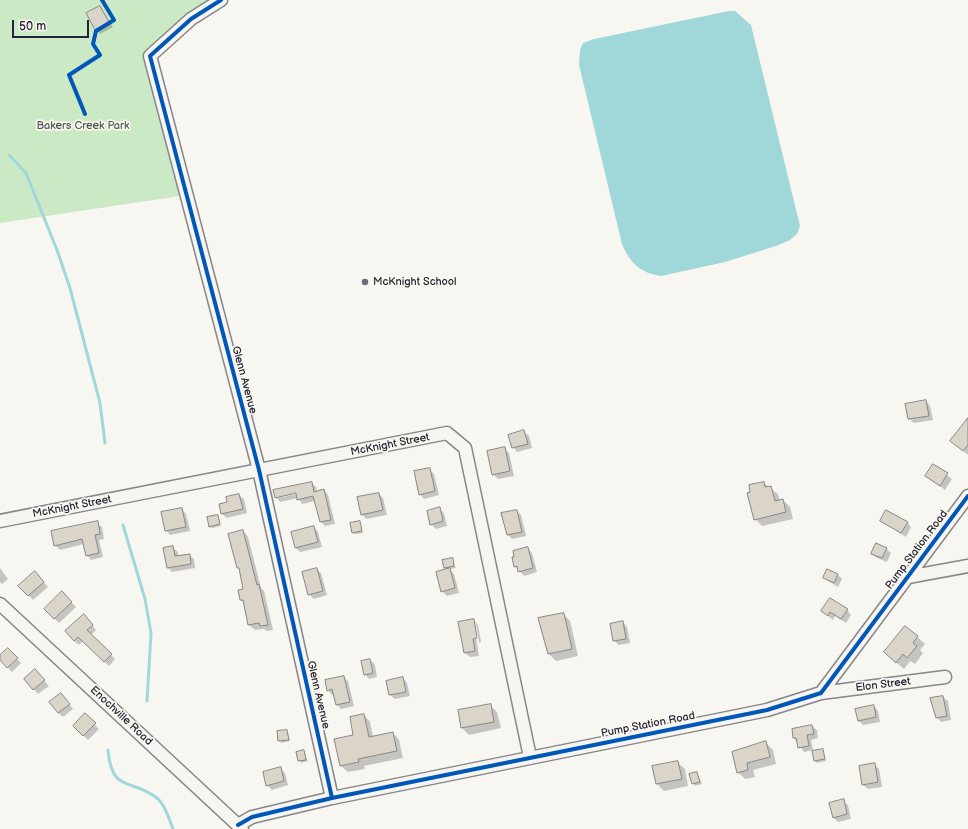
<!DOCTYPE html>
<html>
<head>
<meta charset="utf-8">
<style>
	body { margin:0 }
	#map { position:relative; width:968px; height:829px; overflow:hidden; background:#f8f6f0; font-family:"Balsamiq Sans",sans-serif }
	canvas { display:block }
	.scale { position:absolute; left:12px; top:20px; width:77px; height:18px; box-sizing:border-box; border:2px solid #22223b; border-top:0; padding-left:5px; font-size:12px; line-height:14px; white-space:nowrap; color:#22223b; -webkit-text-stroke:3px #fbf7ec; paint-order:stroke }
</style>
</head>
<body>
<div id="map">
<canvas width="968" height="829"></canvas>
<div class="scale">50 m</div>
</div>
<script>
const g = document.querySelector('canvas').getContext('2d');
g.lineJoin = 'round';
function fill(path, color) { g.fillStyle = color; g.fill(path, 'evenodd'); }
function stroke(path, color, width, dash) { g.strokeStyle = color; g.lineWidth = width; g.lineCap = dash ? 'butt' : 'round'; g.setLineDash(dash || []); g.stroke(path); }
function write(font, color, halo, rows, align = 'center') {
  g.font = font + ' "Balsamiq Sans",sans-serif'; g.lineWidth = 3.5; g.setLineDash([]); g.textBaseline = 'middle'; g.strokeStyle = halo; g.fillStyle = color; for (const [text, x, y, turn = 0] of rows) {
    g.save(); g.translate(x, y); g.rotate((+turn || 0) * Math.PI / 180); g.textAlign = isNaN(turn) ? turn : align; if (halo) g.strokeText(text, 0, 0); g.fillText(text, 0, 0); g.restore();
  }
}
const green = new Path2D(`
	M0,0H221L150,56L187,195L0,223Z`);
const water = new Path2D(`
	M729,11H735L751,25L800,226L797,234L790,240L776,246L725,262L661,276C640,273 630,263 622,244L579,65L580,50L583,43L594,39Z`);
const shadow = new Path2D(`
	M100,7L113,27L100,34L96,29Z
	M926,401L930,406L933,420L914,423L909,419L906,405Z
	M968,418V455L951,441Z
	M524,432L529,436L532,448L517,452L513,447Z
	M504,448L509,453L514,476L498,479L493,474Z
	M934,465L952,479L945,490L926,476Z
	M429,469L434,474L439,495L424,499L420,494Z
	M311,483L316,487L317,492L324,490L328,495L335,524L325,526L321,522L315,501L302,504L298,498L280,502L276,497L274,491ZM300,491L301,493L278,498V496Z
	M764,483L778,494L780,501L783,500L790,507L793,519L762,526L755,519L751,493Z
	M379,494L383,498L387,515L366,519L362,514Z
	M239,495L244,499L247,513L227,518L222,514Z
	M182,509L186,514L190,531L170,535L166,530Z
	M439,509L444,513L447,526L436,529L431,524Z
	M517,511L521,515L526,536L512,539L508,535Z
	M218,516L221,526L212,528L210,526Z
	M881,521L907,522L911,527L906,537Z
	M359,522L363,533L355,534L353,532Z
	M97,523L102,527L104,539L99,540L103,557L91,560L87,555L84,544L60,550L55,545Z
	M314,527L318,532L322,547L300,552L296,548Z
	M243,531L248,537L261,588L264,591L273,630L267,631L264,629L255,630L249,625L245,604L241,600L244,590L240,570L238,568Z
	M173,548L178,552V557L189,555L194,559L195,568L172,572L168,568L164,549Z
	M527,548L532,553L537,572L524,576L515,566Z
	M886,549L891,553L887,562L877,558L872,554Z
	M452,559L456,568L449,569L454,574L459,593L447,596L442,591L447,570L444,568Z
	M0,568L8,579L2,584L0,582Z
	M316,569L321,573L327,595L314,599L309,594Z
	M838,575L842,579L838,587L824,578Z
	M39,577L48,587L33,600L20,586Z
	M62,593L76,607L59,623L45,609Z
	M847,610L851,615L846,623L835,616L833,620L822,611Z
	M563,614L570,621L578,656L556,661L549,654Z
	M88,620L96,630L91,635L115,659L109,666L83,641L79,645L74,641Z
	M473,620L478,625L481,642L477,643L479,656L470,657L465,653L459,623ZM474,624H476L479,642L477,643Z
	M623,622L627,627L630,643L619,645L614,641Z
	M906,627L925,644L920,650L923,653L915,664L910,661L904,669L892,659Z
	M8,649L21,663L12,672L0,659V657Z
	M370,660L375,665L377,677L369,679L365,674Z
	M39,675L49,686L38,694L25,679Z
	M343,677L348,681L354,706L341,709L336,704L334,694L332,695L328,690Z
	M403,678L407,683L410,696L395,699L390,695Z
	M943,697L948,701L951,720L941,722L937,717L931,699Z
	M65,699L73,709L63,717L58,713Z
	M490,705L497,712L501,728L469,735L462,728L459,711Z
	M874,706L878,711L880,722L863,725L858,720Z
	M85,715L99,729L88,740L74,726Z
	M364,715L370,722L373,737L393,733L399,740L403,758L364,766L365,769L348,772L341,766Z
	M812,726L817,730L818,738L811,740L813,750L804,752L794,738Z
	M287,731L290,741L281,743L278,732Z
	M765,742L773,750L776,764L753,770L755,777L745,779L738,772Z
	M823,750L826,761L817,763L815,761Z
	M304,752L308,761L301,763L297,753Z
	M677,762L685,769L688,786L664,791L657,784Z
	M874,764L879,769L882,787L868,789L863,785L860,767Z
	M280,768L285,773L288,785L272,790L267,785Z
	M697,773L702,784L695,786L690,775Z
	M843,801L848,805L851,819L838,822L834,818Z`);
const stream = new Path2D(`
	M9,155L26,173L57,250L70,288L100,403L105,443
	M123,525L145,599L151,633L147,701
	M108,750C112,795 132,777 158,799C166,806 169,819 173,829`);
const building = new Path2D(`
	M100,6L109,22L95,30L86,13Z
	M926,400L929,416L908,419L905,404Z
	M968,418V445L963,451L950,441Z
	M524,430L528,444L512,448L508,435Z
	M505,447L510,471L492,475L487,451Z
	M933,464L948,473L940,486L925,476Z
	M430,468L435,491L419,495L414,471Z
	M312,482L314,492L324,489L331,520L320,522L313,496L297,500L296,493L275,498L273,490Z
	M764,482L765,487L771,486L775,501L783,499L786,512L754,520L747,493L750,492L749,485Z
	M379,493L383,510L361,515L357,497Z
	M239,494L243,509L221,514L219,504L227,502L226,497Z
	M440,507L443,521L430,525L427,511Z
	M182,508L186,527L165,531L161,512Z
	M517,510L522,532L507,535L501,513Z
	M886,510L908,522L901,533L880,521Z
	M218,515L220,524L209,527L207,517Z
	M98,521L100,534L95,535L99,553L86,556L82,539L54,546L51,531Z
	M360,521L362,531L352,533L350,523Z
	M314,526L318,542L295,548L291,532Z
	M243,530L257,585L259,584L268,625L260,626L259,623L248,625L243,600H240L238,590L243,589L239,568H237L228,534Z
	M876,543L887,548L882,558L871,554Z
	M173,546L175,556L190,554L191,564L167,568L163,548Z
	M528,547L533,568L518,572L517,566L514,567L512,557H514L513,551Z
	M453,558L454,566L444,568L442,560Z
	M317,568L323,591L308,595L302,572Z
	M450,568L455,588L441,592L436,572Z
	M827,569L838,574L834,583L823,578Z
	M35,571L44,582L28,596L18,586Z
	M62,591L72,602L54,619L44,609Z
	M830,598L848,609L841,619L830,612L828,616L821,611Z
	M564,613L572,649L548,654L538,618Z
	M84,614L93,625L87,630L112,654L104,662L78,637L74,641L65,631Z
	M474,619L477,638L473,639L475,651L464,653L458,622Z
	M623,621L626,639L613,641L610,624Z
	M905,626L918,636L913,643L917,646L907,658L903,654L896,663L884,652Z
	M8,648L18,658L7,668L0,660V655Z
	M370,659L373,673L364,675L361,661Z
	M35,669L45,680L33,690L24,679Z
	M344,676L350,702L336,705L332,689L327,691L325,680Z
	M403,677L406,692L389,695L386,681Z
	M61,693L70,704L58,713L49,702Z
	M943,696L947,716L936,718L930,698Z
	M491,704L494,722L461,728L458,710Z
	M874,705L876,717L858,721L855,709Z
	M85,713L96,723L83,736L73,726Z
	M364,714L369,737L393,732L397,751L358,759L359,762L340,766L334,739L353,735L350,717Z
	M812,725L814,734L807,735L809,746L798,748L796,738H793L792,729Z
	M287,730L289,740L278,741L277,731Z
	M766,741L770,757L747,763L748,770L737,773L732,752Z
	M823,749L825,759L814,761L812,751Z
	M304,750L306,760L298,761L296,752Z
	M678,761L682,779L656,784L652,766Z
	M875,763L878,782L862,785L859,766Z
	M281,767L284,781L266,786L263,772Z
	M697,772L700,782L692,784L689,774Z
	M844,799L847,814L833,818L829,803Z`);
const minor = new Path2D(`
	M221,0L191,19L150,56L259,470L332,798
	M0,521L447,433L465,448L530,757
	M908,577L968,566
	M0,604L242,829
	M821,693L945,677
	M238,825L252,817L332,798L767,710L821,693L968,496`);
const cycleway = new Path2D(`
	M221,0L191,19L150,56L259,470L332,798
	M85,114L69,75L100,55L93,44L96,31L114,20L102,0
	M238,825L252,817L332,798L767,710L821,693L968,496`);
const markers = [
	[365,282,4,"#6d6c7a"]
];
const parkNames = [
	["Bakers Creek Park",83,126]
];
const poiNames = [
	["McKnight School",373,282]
];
const streetNames = [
	["Glenn Avenue",244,380,75],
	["McKnight Street",390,445,-11],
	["McKnight Street",72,507,-11],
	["Pump Station Road",917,550,-53],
	["Elon Street",883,685,-7],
	["Glenn Avenue",318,695,77],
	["Enochville Road",121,716,43],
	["Pump Station Road",648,725,-11]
];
fill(green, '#cbe9c5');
fill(water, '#a0d8da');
fill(shadow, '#0003');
stroke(stream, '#a0d8da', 3);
fill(building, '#dbd4c9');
stroke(building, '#878688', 1);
stroke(minor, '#878688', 15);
stroke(minor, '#f6f5f1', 12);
stroke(cycleway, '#0057b8', 4);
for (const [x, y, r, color] of markers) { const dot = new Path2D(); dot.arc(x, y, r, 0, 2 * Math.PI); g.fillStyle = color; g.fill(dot); stroke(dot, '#fbf7ec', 1.5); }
write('11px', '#4a5a5a', '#fbf7ec', parkNames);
write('11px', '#22223b', '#fbf7ec', poiNames, 'left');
write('11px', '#22223b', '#fbf7ec', streetNames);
</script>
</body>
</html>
